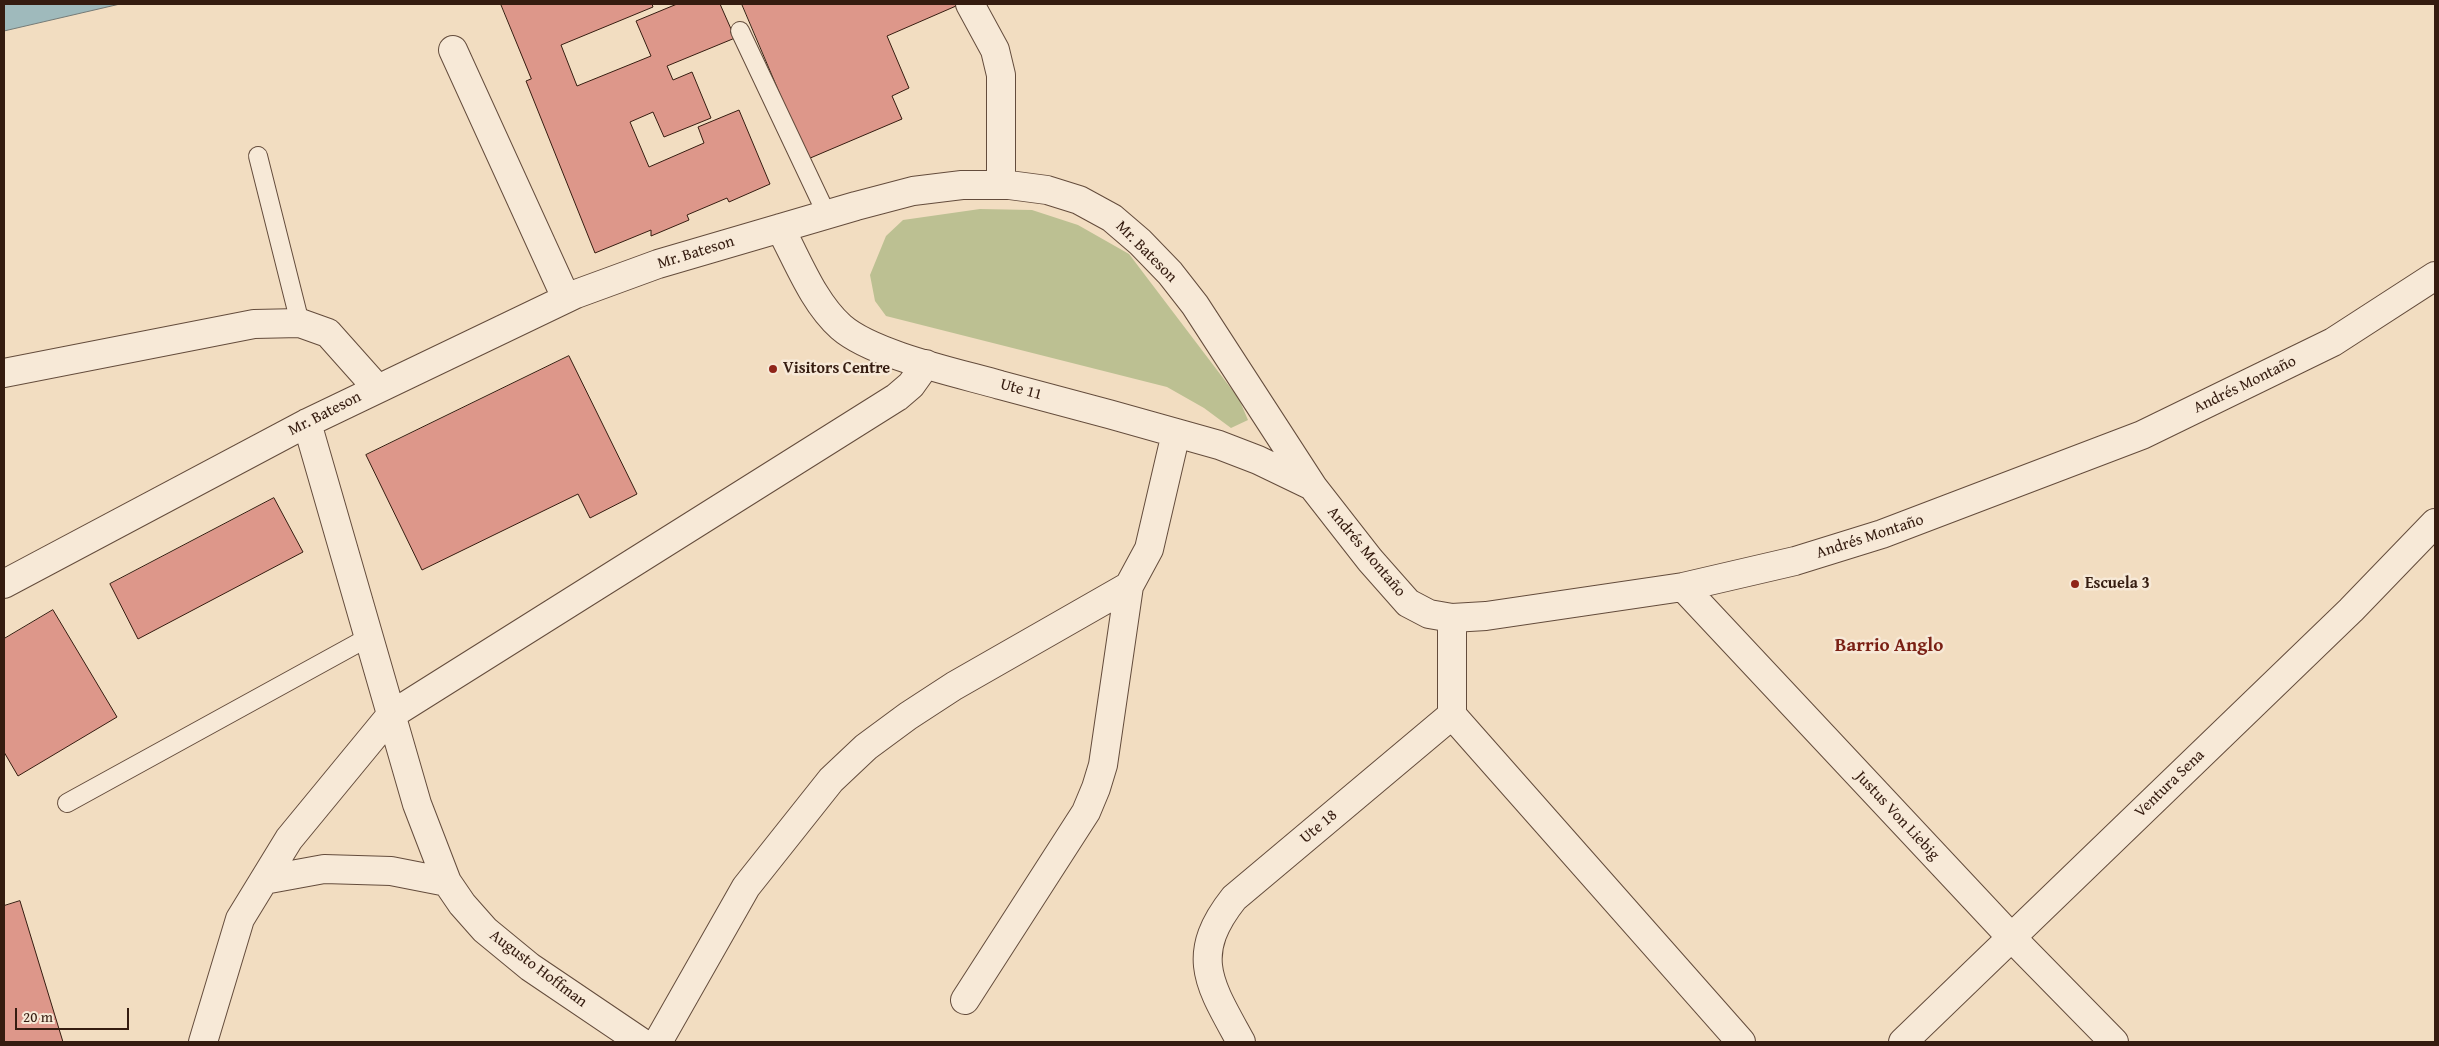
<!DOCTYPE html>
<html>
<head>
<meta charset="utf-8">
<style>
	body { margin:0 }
	#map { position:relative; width:2439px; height:1046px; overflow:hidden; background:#f2ddc1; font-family:"Gentium Book Plus",serif }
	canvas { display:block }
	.frame { position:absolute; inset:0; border:5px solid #351c10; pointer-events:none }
	.scale { position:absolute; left:15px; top:1008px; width:114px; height:22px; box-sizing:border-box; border:2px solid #351c10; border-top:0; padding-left:6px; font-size:15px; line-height:18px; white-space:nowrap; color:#351c10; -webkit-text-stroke:4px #f7e9d7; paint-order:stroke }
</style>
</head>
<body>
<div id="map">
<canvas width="2439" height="1046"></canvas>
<div class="frame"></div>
<div class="scale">20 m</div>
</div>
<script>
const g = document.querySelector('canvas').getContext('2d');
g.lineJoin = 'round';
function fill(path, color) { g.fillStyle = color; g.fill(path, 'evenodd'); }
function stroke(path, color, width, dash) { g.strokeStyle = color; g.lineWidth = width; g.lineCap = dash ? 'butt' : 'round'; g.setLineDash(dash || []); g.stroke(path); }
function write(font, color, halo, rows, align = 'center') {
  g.font = font + ' "Gentium Book Plus",serif'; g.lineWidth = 5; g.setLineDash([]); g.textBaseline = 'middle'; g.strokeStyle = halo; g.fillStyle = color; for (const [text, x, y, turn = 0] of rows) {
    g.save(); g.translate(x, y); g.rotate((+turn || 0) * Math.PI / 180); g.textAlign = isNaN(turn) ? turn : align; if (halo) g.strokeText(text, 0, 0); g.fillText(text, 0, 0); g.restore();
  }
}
const green = new Path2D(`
	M980,209L1032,210L1078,225L1129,254L1239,399L1248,420L1231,428L1204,408L1167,387L886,316L875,301L870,275L886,236L903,220Z`);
const water = new Path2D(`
	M4,4H120L4,31Z`);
const building = new Path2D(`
	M501,4H652L653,7L561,45L577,86L651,56L636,21L677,4H720L735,38L667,66L673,80L692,72L711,118L664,137L653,112L630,122L649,167L704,143L698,127L739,110L770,184L729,202L727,198L687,215L689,220L651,236V230L595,253L526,81L531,79Z
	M742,4H955L956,6L887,36L909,88L892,96L902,119L808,159Z
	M569,356L637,494L590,518L578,494L422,570L366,455Z
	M274,498L303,552L138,639L110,584Z
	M53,610L117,717L18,776L4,752V639Z
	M20,901L63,1042H4V906Z`);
const lane = new Path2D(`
	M740,31L827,215
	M258,156L300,323
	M67,803L369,637`);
const street = new Path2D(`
	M970,4L995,50L1001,75V185
	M453,50L566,298
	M780,228C798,261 813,302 841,327C873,355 958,373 1000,385C1073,404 1146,424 1219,445L1258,460L1312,486
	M4,373L254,324L300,323L328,333L377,388
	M307,423L417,804L447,882L462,904L485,930L530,967L641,1042
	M4,584L307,423L576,294L658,264L856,206L913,191L962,185H1009L1047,190L1079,200L1112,218L1140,242L1170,273L1195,305L1313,487L1370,560L1408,603L1429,614L1452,618L1486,616L1683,587L1795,561L1882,534L2142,435L2333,342L2435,276
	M1683,587L2011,937L2114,1042
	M1452,715L1741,1042
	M264,880L324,869L391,871L447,882
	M965,1000L1086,812L1096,788L1103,765L1129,586
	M203,1042L240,919L289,839L391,715L897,397L911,385L926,364
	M658,1042L746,887L831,780L866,747L908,716L954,686L1129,586L1149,549L1176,433
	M1241,1042C1210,985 1188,956 1234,898L1452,715V618
	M1903,1042L2351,610L2435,523`);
const markers = [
	[773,369,5,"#8f2418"],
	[2075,584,5,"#8f2418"]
];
const streetNames = [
	["Mr. Bateson",1146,252,45],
	["Mr. Bateson",696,253,-17],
	["Andrés Montaño",2245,385,-26],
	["Ute 11",1021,390,15],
	["Mr. Bateson",325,414,-27],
	["Andrés Montaño",1870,537,-18],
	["Andrés Montaño",1366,552,50],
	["Ventura Sena",2170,784,-44],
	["Justus Von Liebig",1897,816,47],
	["Ute 18",1319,827,-40],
	["Augusto Hoffman",538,969,37]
];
const poiNames = [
	["Visitors Centre",783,369],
	["Escuela 3",2085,584]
];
const quarterNames = [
	["Barrio Anglo",1889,646]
];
fill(green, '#bcc092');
fill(water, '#9fbabc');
stroke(water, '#757b77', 1);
fill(building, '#dd978a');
stroke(building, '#351c10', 1);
stroke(lane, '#644c3c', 20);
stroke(street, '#644c3c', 30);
stroke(lane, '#f7e9d7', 18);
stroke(street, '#f7e9d7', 28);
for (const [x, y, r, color] of markers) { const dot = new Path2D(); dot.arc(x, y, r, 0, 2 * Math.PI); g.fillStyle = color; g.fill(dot); stroke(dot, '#f7e9d7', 2); }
write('16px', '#351c10', '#f7e9d7', streetNames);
write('bold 16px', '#351c10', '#f7e9d7', poiNames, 'left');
write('bold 19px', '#7a1f14', '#f7e9d7', quarterNames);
</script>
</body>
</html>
